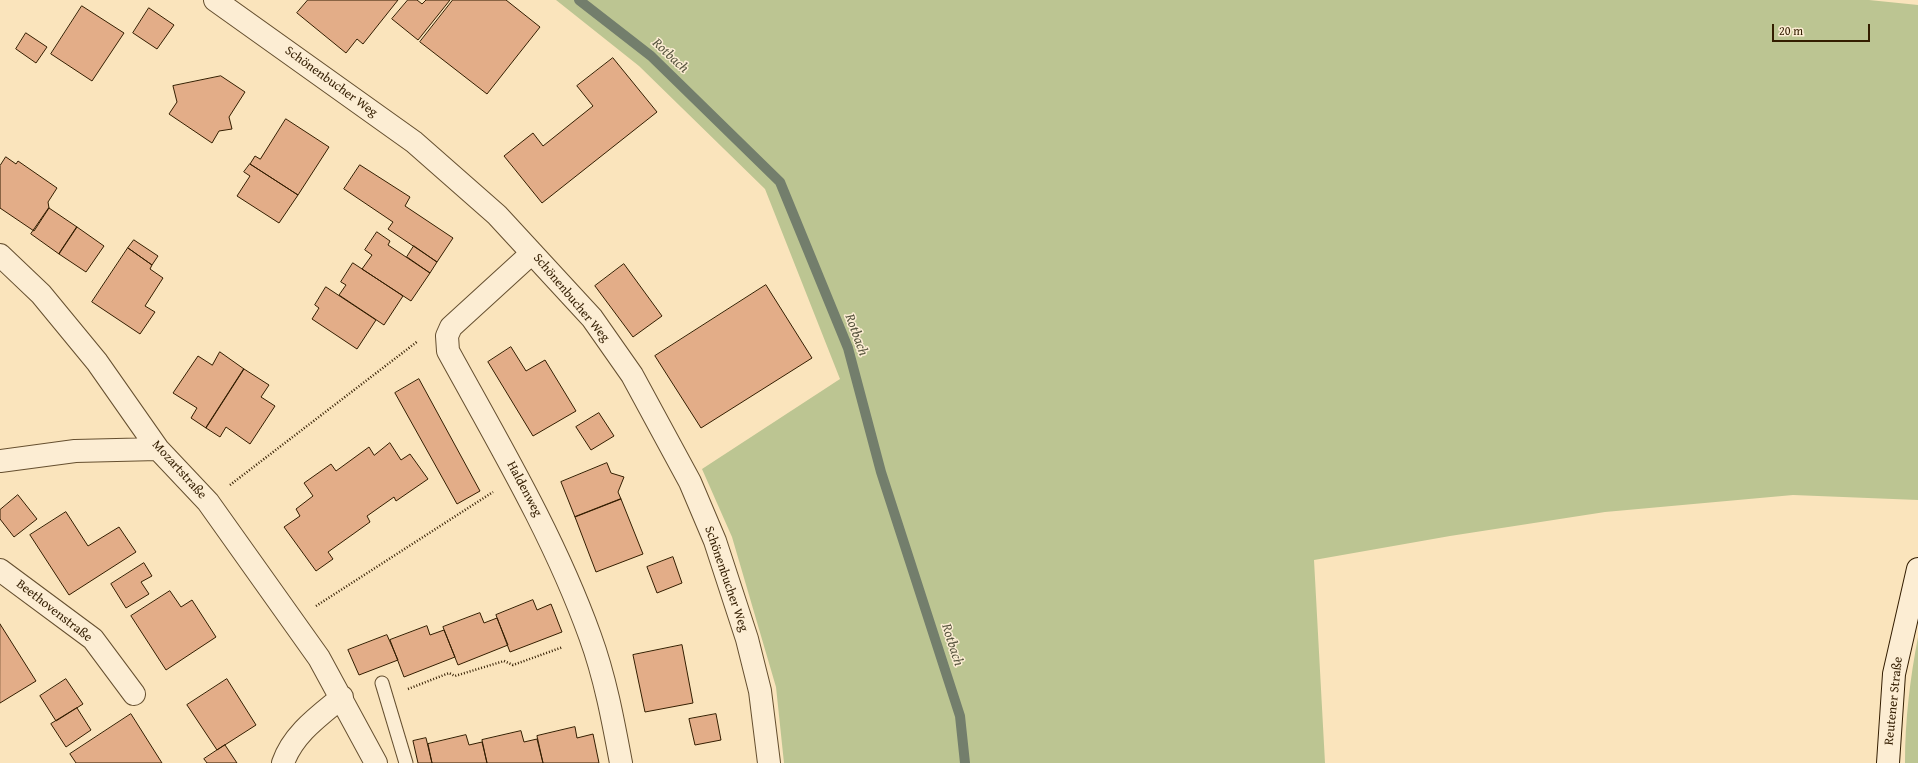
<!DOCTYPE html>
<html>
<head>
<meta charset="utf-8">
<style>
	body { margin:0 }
	#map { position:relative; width:1918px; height:763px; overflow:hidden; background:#fae4bc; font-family:"Gentium Book Plus",serif }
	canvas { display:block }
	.scale { position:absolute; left:1772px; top:24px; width:98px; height:18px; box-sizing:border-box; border:2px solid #331d00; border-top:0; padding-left:5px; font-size:12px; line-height:14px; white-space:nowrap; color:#331d00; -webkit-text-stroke:3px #fcedd3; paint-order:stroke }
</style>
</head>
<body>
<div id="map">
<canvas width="1918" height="763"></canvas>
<div class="scale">20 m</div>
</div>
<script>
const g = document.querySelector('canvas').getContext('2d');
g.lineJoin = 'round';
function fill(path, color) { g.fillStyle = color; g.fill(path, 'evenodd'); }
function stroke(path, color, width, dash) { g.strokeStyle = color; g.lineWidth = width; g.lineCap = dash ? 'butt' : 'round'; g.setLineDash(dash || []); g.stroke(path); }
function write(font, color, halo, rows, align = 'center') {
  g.font = font + ' "Gentium Book Plus",serif'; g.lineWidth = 3; g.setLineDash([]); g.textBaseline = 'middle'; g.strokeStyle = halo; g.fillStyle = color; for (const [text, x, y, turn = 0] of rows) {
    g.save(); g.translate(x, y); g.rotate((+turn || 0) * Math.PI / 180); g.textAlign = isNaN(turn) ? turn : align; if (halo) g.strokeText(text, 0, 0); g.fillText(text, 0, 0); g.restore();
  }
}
const green = new Path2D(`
	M556,0H1869L1918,5V500L1793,495L1605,512L1450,536L1314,560L1325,763H784L776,687L732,537L702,469L840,379L765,189L639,66Z
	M1918,637V763H1905C1905,720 1910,679 1918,637Z`);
const stream = new Path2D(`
	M579,0L651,56L780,182L848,348L881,472L960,716L965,763`);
const building = new Path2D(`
	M308,0H398L363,44L357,39L346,53L297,13Z
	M408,0H417L422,4L426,0H450L418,40L392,19Z
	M453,0H506L540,27L487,94L420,42Z
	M82,6L124,33L92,81L51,54Z
	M149,8L174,25L157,49L133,33Z
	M26,33L47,47L36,63L16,49Z
	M613,58L657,112L542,203L504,156L533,133L543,146L593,106L577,86Z
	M221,76L245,92L229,117L232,129L219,131L212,143L169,114L177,102L173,86Z
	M286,119L329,147L298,195L250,164L255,156L260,159Z
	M6,157L16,164L18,161L57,188L48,202L49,208L34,231L0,208V166Z
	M250,164L298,195L279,223L237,196L250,176L244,172Z
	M360,165L410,197L405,206L453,238L437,262L388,229L393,222L344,189Z
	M49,208L77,227L59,254L31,234Z
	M77,227L104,246L86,272L59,254Z
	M377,232L390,241L388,245L430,273L411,301L362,269L372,255L365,250Z
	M134,240L158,256L152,265L128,248Z
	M414,246L437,262L430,273L407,257Z
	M128,248L152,265L150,269L163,278L145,306L155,312L140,334L92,302Z
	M353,263L403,296L384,325L339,295L346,285L341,282Z
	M624,264L662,316L633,337L595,286Z
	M766,285L812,358L701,428L655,356Z
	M326,287L376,320L357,349L312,319L319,308L315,305Z
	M511,347L526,371L545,360L576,411L533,436L488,362Z
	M220,352L244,369L206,428L191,418L197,408L173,393L198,356L212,365Z
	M244,369L269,385L261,397L275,406L250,444L226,427L220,437L206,428Z
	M419,379L480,491L457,504L395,393Z
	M599,413L614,436L591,450L576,427Z
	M390,443L401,460L410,454L428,479L396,501L394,497L367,516L370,522L328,552L333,559L316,571L284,527L300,516L296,509L313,496L304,483L331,464L336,471L369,447L374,455Z
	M607,463L611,473L624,477L618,492L621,499L575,517L561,482Z
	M18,495L37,519L14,537L0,519V510Z
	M621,499L643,554L596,572L575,517Z
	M66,512L88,546L119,527L136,552L69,595L30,535Z
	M673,557L682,583L657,593L647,567Z
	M144,563L152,576L141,582L149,594L126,608L111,584Z
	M170,591L181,607L192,600L216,637L166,670L131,616Z
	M533,600L537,610L551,604L562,632L510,652L496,615Z
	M480,613L484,623L497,618L508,645L458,665L443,627Z
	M0,624L36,681L0,703Z
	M427,626L430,635L444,630L455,657L404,677L390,640Z
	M387,635L398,660L359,675L348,650Z
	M682,645L693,703L645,712L633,655Z
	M66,679L83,704L56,721L40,696Z
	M227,679L256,725L217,750L187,705Z
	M77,708L91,730L66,747L51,724Z
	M131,714L162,763H76L70,754Z
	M716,714L721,740L695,745L689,719Z
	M575,727L577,738L593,734L599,763H543L537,736Z
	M521,731L524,742L537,739L543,763H487L482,740Z
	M466,735L469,745L482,742L487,763H432L428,744Z
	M426,738L432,763H418L413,741Z
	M225,745L237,763H207L204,759Z`);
const path = new Path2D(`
	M230,485L418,341
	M316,606L493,492
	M408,689L449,673L455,676L504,661L513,665L563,647`);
const lane = new Path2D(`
	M382,683L406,763`);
const street = new Path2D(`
	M215,0L414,142L497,215L592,318L632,375L690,482L715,541L747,639L760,691L769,763
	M532,253L451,327L447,336L448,351C499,444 554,536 590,636C605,677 613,720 621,763
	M0,255L41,294L97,362L158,449L208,502L319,658L376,763
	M0,461L75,451L158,449
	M0,570L93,639L134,694
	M283,763C293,734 319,716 342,697`);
const secondary = new Path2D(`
	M1888,763L1894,674L1918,569`);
const streetNames = [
	["Schönenbucher Weg",331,82,36],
	["Schönenbucher Weg",571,298,50],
	["Mozartstraße",179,470,48],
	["Haldenweg",524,489,62],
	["Schönenbucher Weg",726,579,71],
	["Beethovenstraße",54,611,38],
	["Reutener Straße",1894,701,-84]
];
const waterNames = [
	["Rotbach",670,56,43],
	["Rotbach",856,335,70],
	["Rotbach",952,645,72]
];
fill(green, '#bcc592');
stroke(stream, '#737e6c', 10);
fill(building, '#e3ad88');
stroke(building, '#331d00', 1);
stroke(lane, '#654f2f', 15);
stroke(street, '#654f2f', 24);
stroke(secondary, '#331d00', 24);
stroke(path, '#331d00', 2.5, [1, 2]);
stroke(lane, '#fcedd3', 13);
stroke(street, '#fcedd3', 22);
stroke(secondary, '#fcedd3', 22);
write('13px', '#331d00', '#fcedd3', streetNames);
write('italic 14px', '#58553f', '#fcedd3', waterNames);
</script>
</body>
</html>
